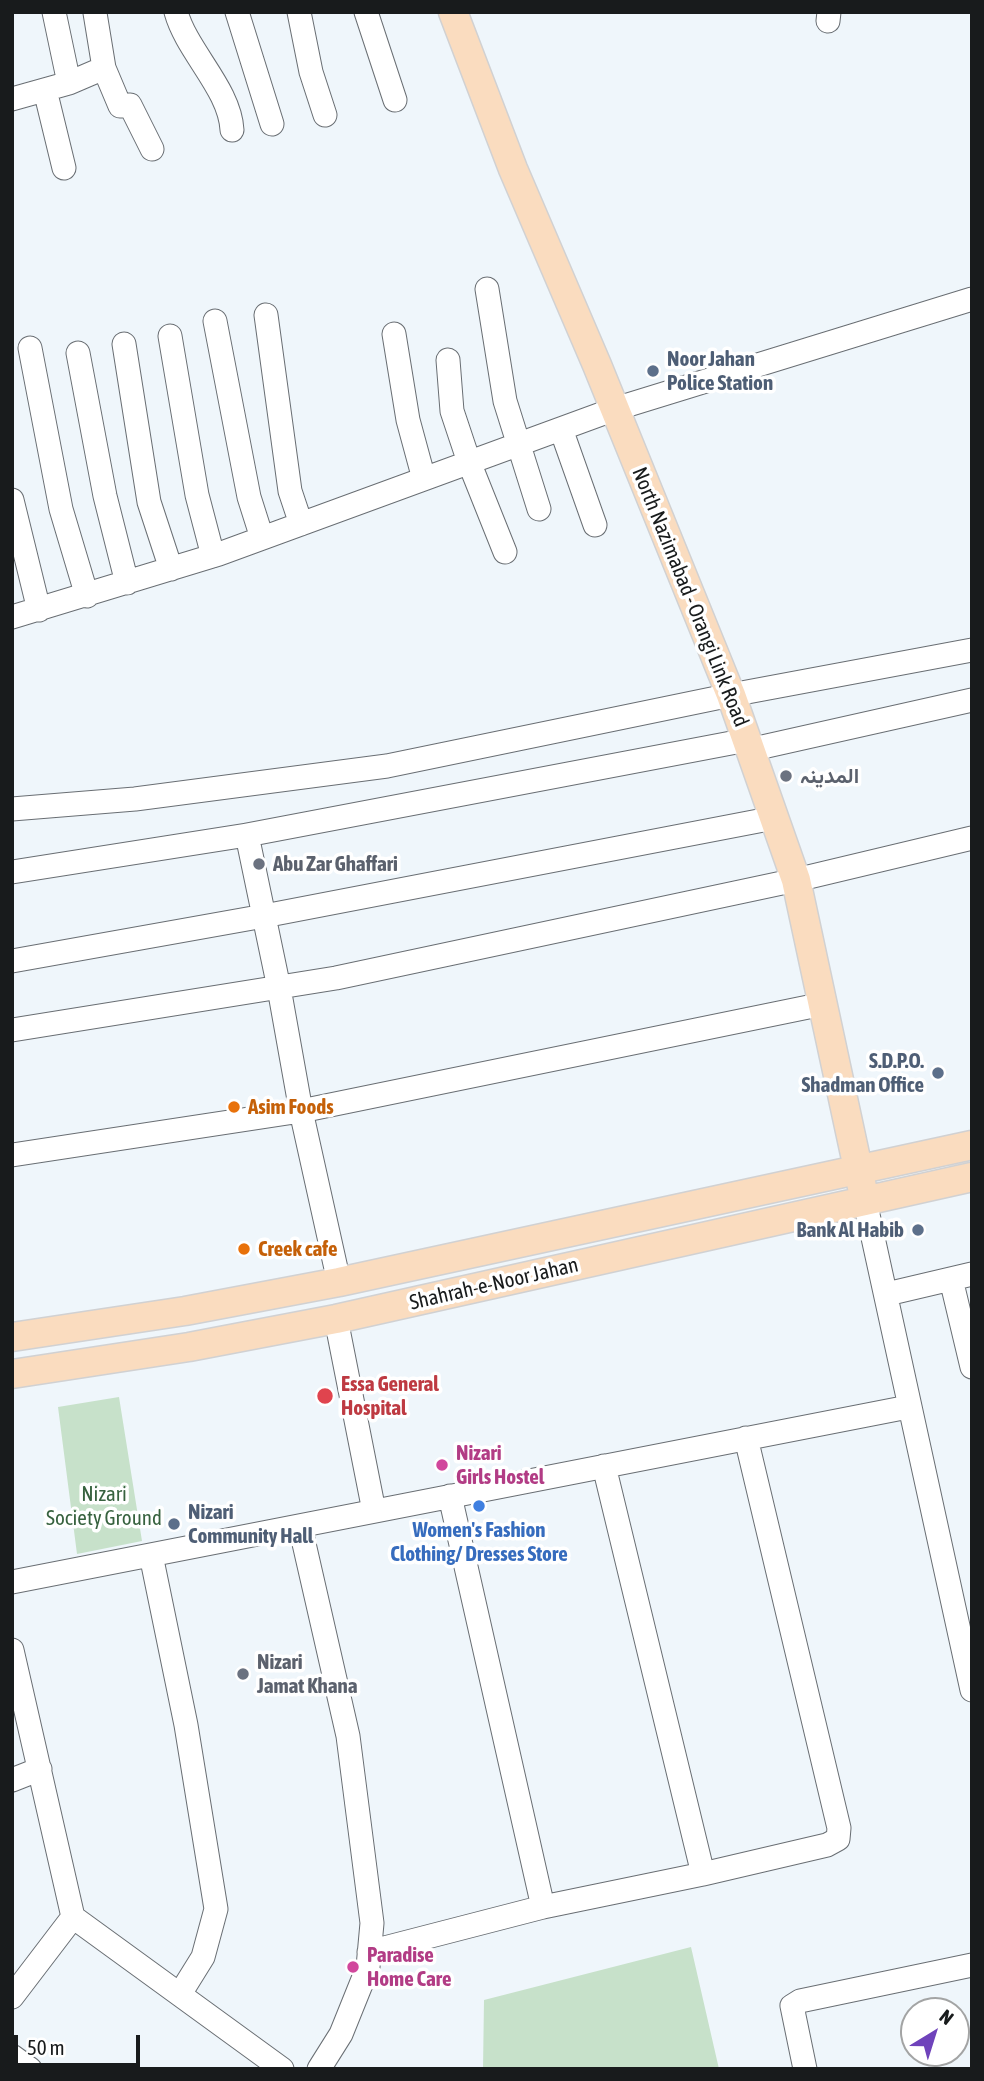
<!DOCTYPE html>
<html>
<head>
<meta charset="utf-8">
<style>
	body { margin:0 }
	#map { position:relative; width:984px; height:2081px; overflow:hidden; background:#eff6fb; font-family:"Asap Condensed",sans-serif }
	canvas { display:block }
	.frame { position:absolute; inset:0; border:14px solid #181b1c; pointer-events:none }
	.north { position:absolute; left:900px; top:1997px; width:70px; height:70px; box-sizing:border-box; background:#fff; border:2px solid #a3a4a4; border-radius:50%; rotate:38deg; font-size:19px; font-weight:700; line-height:28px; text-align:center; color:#181b1c }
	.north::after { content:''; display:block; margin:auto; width:24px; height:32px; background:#6f43bb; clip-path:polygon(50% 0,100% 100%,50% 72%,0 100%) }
	.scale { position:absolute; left:14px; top:2035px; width:126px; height:32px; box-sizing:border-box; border:4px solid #181b1c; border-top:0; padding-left:9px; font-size:21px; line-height:24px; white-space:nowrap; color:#181b1c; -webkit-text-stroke:5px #fff; paint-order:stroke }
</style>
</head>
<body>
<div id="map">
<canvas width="984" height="2081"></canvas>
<div class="frame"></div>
<div class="north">N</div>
<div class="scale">50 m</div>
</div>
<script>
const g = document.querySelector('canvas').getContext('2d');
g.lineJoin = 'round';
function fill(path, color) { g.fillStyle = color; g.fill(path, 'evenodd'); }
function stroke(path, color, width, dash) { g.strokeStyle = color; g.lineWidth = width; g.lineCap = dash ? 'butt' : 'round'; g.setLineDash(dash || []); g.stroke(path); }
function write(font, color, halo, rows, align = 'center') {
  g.font = font + ' "Asap Condensed",Vazirmatn,sans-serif'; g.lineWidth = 7; g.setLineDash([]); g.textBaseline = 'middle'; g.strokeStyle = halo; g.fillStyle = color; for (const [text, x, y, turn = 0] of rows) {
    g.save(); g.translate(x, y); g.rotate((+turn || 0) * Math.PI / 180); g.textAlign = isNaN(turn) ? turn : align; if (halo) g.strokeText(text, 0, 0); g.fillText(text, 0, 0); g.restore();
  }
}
const green = new Path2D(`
	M119,1397L142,1541L77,1554L58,1407Z
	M691,1947L719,2069H483L484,2000Z`);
const minor = new Path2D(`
	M54,12L69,83
	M176,12C187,52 230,89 232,130
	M237,12L272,124
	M299,12L311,72L325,115
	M366,12L395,100
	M95,13L104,68L120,106L130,105L152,149
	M828,21L829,12
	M45,90L64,168
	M12,99L69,83L104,68
	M487,289L505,401L539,509
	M266,315L290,491L301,524
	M215,321L249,497L262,538
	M394,334L408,420L424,479
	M170,336L197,495L213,556
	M124,344L149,502L171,569
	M30,348L61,509L87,596
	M78,353L105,496L127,583
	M448,360L452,411L469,462L505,552
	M561,429L595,525
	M12,500L39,610
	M12,617L219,554L615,409L972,299
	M749,750L972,700
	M12,809L135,799L387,766L731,695L972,650
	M247,835L279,988L301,1111L339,1282
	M12,872L247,835L747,740
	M12,961L264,916L774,818
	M12,1030L336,978L796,880L972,838
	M12,1155L301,1111L823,1004
	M865,1201L972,1690
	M951,1279L972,1367
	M887,1294L972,1274
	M336,1319L374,1511
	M604,1466L703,1874
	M450,1496L543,1907
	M300,1526L348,1736L372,1923L368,1967L341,2034L319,2069
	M151,1555L186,1725L216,1909L203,1957L180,1994
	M12,1582L908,1407
	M12,1650L73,1917L282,2069
	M12,1780L40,1769
	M369,1952L543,1907L703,1874L827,1845L838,1839L839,1828L746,1438
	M12,1997L73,1917
	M12,2056L30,2069
	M805,2069L792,2006L800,2001L972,1965`);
const major = new Path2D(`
	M453,12L513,169L597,365L731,695L796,880L865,1201
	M12,1337L185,1311L339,1282L972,1145
	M12,1374L189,1347L336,1319L972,1177`);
const markers = [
	[653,371,7,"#5c6f8a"],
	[786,776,7,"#6b7280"],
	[259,864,7,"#6b7280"],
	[938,1073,7,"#5c6f8a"],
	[234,1107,7,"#e8710a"],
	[918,1230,7,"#5c6f8a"],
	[244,1249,7,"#e8710a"],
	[325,1396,9,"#e0444e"],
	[442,1465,7,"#d1479c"],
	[479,1506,7,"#3f7fe0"],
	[174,1524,7,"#5c6f8a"],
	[243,1674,7,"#6b7280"],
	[353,1967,7,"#d1479c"]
];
const serviceNames = [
	["Noor Jahan",667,359],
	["Police Station",667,383],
	["S.D.P.O.",924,1061,"right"],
	["Shadman Office",924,1085,"right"],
	["Bank Al Habib",904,1230,"right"],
	["Nizari",188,1512],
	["Community Hall",188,1536]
];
const streetNames = [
	["North Nazimabad - Orangi Link Road",690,597,68],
	["Shahrah-e-Noor Jahan",494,1284,-13]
];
const worshipNames = [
	["المدینہ",800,776],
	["Abu Zar Ghaffari",273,864],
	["Nizari",257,1662],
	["Jamat Khana",257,1686]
];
const foodNames = [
	["Asim Foods",248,1107],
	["Creek cafe",258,1249]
];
const healthNames = [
	["Essa General",341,1384],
	["Hospital",341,1408]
];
const hotelNames = [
	["Nizari",456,1453],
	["Girls Hostel",456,1477],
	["Paradise",367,1955],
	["Home Care",367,1979]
];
const parkNames = [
	["Nizari",104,1494],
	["Society Ground",104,1518]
];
const shopNames = [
	["Women's Fashion",479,1530],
	["Clothing/ Dresses Store",479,1554]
];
fill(green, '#c7e1ca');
stroke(minor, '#696e73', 25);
stroke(major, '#d1d1d2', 31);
stroke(minor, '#fff', 23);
stroke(major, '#fadcbf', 28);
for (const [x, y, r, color] of markers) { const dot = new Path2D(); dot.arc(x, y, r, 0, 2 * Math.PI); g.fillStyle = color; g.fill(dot); stroke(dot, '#fff', 2.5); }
write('bold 21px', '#4e5e75', '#fff', serviceNames, 'left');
write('21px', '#181b1c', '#fff', streetNames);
write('bold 21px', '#5b616d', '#fff', worshipNames, 'left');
write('bold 21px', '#c56008', '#fff', foodNames, 'left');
write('bold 21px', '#be3a42', '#fff', healthNames, 'left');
write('bold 21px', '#b23c85', '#fff', hotelNames, 'left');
write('21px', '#37623f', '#fff', parkNames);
write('bold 21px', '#366cbe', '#fff', shopNames);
</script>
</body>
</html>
